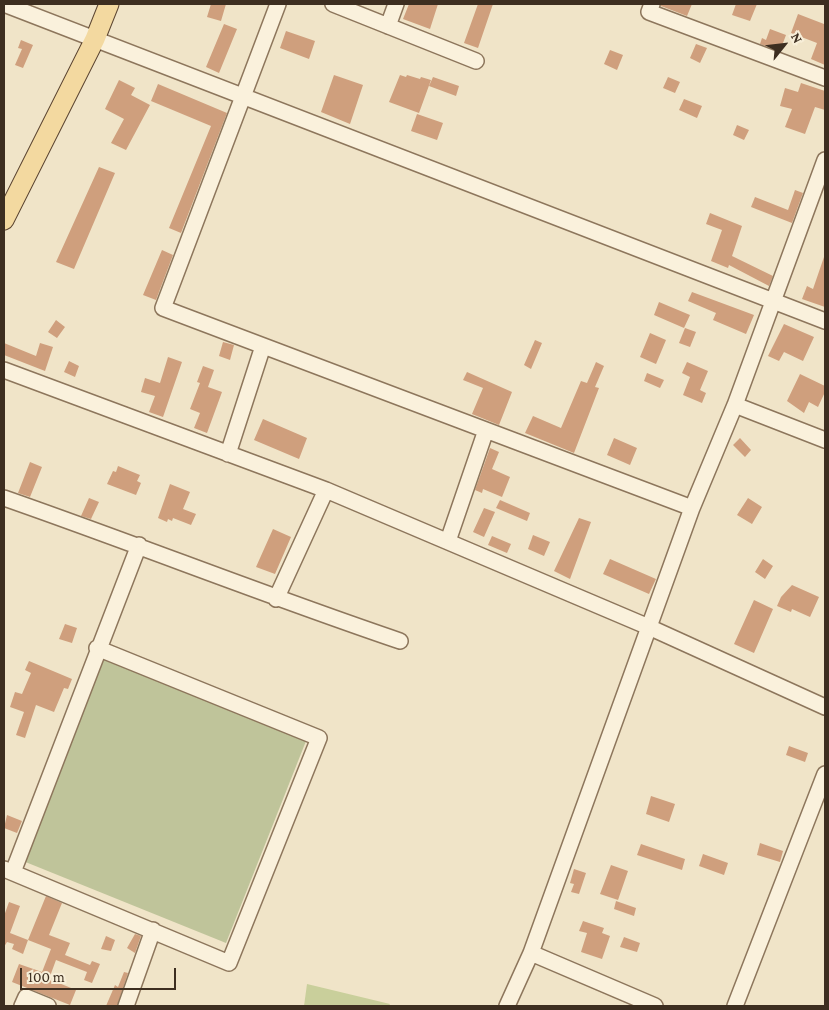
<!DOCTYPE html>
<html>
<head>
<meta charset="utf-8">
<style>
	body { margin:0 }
	#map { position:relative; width:829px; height:1010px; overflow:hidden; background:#f0e4c8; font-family:"Crimson Pro",serif }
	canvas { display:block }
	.frame { position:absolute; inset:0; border:5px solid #3d2e20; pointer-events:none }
	.north { position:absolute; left:759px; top:20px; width:50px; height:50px; -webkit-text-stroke:4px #f7eed8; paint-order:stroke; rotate:61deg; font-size:14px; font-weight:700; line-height:20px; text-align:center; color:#3d2e20 }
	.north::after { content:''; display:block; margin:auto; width:18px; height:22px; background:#3d2e20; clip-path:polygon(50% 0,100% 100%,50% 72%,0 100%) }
	.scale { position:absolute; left:20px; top:968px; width:156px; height:22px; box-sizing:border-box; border:2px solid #3d2e20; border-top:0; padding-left:6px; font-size:15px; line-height:18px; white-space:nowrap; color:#3d2e20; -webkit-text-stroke:4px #f7eed8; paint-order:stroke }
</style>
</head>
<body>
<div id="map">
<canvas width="829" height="1010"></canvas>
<div class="frame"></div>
<div class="north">N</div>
<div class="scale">100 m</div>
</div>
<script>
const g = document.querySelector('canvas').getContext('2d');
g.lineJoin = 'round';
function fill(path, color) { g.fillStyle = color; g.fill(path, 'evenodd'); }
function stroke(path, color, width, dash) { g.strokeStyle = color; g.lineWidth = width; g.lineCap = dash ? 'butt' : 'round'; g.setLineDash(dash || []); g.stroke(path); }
const green = new Path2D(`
	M307,984L390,1004L389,1006H304Z`);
const cemetery = new Path2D(`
	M105,654L308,736L226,943L23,861Z`);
const building = new Path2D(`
	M211,4H226L221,21L207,17Z
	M409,4H438L430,29L403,19Z
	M478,4H493L478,48L464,43Z
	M661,4H692L687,16L661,6Z
	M736,4H757L750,21L732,15Z
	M798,14L824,24L825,23V65L811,59L817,43L791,33Z
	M224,24L237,29L219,73L206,67Z
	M770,29L786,35L780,51L760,44L762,38L766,40Z
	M286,31L315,41L309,59L280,48Z
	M21,40L33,45L23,68L15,65L22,49L18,48Z
	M696,44L707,48L700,63L690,58Z
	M610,50L623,55L617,70L604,64Z
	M334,75L363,85L350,124L321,112Z
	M400,75L406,77L407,75L420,79L421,77L431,80L419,113L389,102Z
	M433,77L459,86L456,96L429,86Z
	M668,77L680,82L675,93L663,88Z
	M119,80L135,88L131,95L150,105L126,150L111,143L124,119L105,109Z
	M801,83L825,91V110L815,107L805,134L785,127L792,109L780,106L785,88L798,92Z
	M158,84L227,113L181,233L169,228L211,126L151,101Z
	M684,99L702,106L697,118L679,110Z
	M417,114L443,123L437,140L411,131Z
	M737,125L749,130L744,140L733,135Z
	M99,167L115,173L74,269L56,262Z
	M795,190L803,193L792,223L751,207L755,197L788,210Z
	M710,213L742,226L732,256L773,276L769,286L729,265L728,268L711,261L722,230L706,224Z
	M162,250L173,255L156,300L143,295Z
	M824,257H825V307L802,299L807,286L813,289Z
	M692,292L754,315L746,334L713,320L716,313L688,301Z
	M659,302L690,315L684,328L654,315Z
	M56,320L65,327L57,338L48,332Z
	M784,324L814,337L803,361L784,352L779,361L768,356Z
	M685,328L696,332L690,347L679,343Z
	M650,333L666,340L656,364L640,357Z
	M535,340L542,343L531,369L524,365Z
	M223,342L234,345L230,360L219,356Z
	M4,343L36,356L40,343L53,347L45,371L4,355Z
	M168,357L182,362L163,417L149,412L155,396L141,392L145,378L160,383Z
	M69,361L79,366L75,377L64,372Z
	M596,362L604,366L595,387L599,388L574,453L525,433L533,416L561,428L581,381L587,383Z
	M687,362L708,371L700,390L706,393L702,403L683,395L690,377L682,373Z
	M203,366L214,370L208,387L222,392L207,433L194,428L200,413L190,409L200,383L197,382Z
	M467,372L512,392L499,425L472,414L483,388L463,380Z
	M647,373L664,380L660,388L644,381Z
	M800,374L825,386V392L818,407L809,402L804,413L787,401Z
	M263,419L307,438L299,459L254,440Z
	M614,438L637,448L630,465L607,455Z
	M740,438L751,450L745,457L733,445Z
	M490,448L499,452L492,469L510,477L502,497L483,489L482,493L475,490Z
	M30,462L42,467L30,497L18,493Z
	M118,466L140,475L137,481L141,483L136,495L107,484L113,471L116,472Z
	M170,484L190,492L183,509L196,514L191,525L173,518L172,521L168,519L167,522L158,518Z
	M89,498L99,502L91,519L81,516Z
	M748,498L762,507L752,524L737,515Z
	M500,500L530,513L527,521L496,508Z
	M484,508L495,512L484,537L473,532Z
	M579,518L591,522L570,579L554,571Z
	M273,529L291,537L275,574L256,567Z
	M533,535L550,542L544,556L528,549Z
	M492,536L511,544L507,553L488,545Z
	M610,559L656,579L649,594L603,574Z
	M763,559L773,566L765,579L755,572Z
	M792,585L819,597L810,617L792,609L791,612L777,606L781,597Z
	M754,600L773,609L754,653L734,644Z
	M65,624L77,628L72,643L59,639Z
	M29,661L72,679L68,689L64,688L54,712L36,705L25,738L16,735L24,712L10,707L15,692L22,694L31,673L25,670Z
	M789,746L808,753L805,762L786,755Z
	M651,796L675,804L669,822L646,814Z
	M7,815L22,821L17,833L4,828Z
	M760,843L783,851L780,862L757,855Z
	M641,844L685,859L682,870L637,855Z
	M703,854L728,863L724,875L699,866Z
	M611,865L628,871L618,900L600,894Z
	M574,869L586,873L579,894L571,892L574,884L570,883Z
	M46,896L62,903L49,935L70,943L65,955L90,965L92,961L100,964L92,983L84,980L87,972L56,960L49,979L76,990L70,1005L12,982L19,964L42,972L51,949L28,940Z
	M616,901L636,908L634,916L614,909Z
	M9,902L20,906L10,933L28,940L23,954L12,949L14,944L7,942L4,947V916Z
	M583,921L604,928L602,933L610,936L602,959L581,952L587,933L579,931Z
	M135,934L141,936L135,953L127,948Z
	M106,936L115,940L111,951L101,949Z
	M624,937L640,943L637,952L620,947Z
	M124,972L128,973L117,1006H106L115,985L118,987Z`);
const minor = new Path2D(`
	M4,4L825,321
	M278,4L163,308L692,508
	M333,4L476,61
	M652,4L649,12L825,78
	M388,26L396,4
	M4,370L326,490L651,628L825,707
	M735,405L825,440
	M228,454L263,346
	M4,498C136,544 267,596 400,641
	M448,541L486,430
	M276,599L326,490
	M4,869L229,963L319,738L97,648
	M13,872L139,545
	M531,953L655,1006
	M22,1006L26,997L48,1006
	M126,1006L153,930
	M507,1006L531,953L692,508L735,405L825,160
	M735,1006L825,774`);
const major = new Path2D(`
	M4,220L95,39L109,4`);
fill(green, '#c9cf9b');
fill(cemetery, '#bfc49a');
fill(building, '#cf9f7d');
stroke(minor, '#8d765c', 18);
stroke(major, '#5b4430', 21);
stroke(minor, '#faf1dc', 15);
stroke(major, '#f3d9a0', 19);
</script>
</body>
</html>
